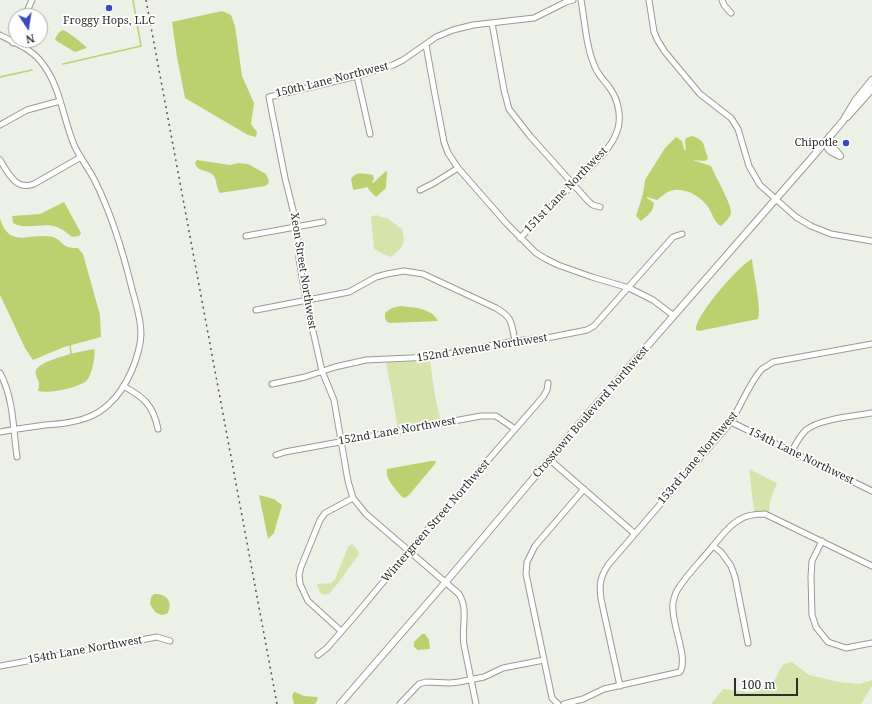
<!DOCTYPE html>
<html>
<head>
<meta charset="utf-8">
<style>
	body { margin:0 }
	#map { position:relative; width:872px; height:704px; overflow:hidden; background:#edf0e6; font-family:"Noto Serif",serif }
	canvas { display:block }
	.north { position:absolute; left:8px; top:8px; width:40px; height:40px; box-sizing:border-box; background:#fff; border:1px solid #abacaa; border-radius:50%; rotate:168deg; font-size:11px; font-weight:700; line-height:16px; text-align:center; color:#2e2f2b }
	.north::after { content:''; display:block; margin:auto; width:14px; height:18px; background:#354abc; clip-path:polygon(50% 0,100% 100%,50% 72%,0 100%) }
	.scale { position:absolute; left:734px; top:678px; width:64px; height:18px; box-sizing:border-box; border:2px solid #2e2f2b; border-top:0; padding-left:5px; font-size:12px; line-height:14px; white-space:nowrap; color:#2e2f2b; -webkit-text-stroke:3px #fff; paint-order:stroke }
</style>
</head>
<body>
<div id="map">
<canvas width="872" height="704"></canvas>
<div class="north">N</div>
<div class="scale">100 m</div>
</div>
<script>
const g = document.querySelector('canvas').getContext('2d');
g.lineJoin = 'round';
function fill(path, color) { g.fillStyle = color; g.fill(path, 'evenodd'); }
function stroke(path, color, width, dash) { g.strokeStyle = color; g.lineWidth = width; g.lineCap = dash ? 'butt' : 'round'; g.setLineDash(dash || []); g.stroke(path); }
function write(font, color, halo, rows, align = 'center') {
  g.font = font + ' "Noto Serif",serif'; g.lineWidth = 3.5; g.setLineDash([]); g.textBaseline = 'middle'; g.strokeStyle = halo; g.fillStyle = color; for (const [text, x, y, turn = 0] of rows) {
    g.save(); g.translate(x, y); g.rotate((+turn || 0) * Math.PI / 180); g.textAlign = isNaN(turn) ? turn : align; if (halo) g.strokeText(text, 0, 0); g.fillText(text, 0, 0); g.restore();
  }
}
const green = new Path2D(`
	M376,215L388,219L402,229C406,243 403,248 391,257L383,254L374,249L371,217Z
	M430,361L435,396L441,421L398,429L386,362Z
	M749,469L777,483L770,501L769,513L754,511Z
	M352,544L357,549L359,554L339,582L329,594L324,595L320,593L317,584L331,583L335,579L348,547Z
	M792,662L809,675L839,682L860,684L872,680V686L861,704H711L723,689C735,690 750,695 761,690C765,689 771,685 774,681C781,672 777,664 792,662Z`);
const water = new Path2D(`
	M222,11L231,15L235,26L242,76L254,103L251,124L257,132L256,137L248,135L185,98L177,57L172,22Z
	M63,30C67,31 85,45 87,48L75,52L55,40C56,36 59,31 63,30Z
	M692,136C707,141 702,145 708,157L707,160L704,161L693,160L711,166C714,174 733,207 731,213C730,218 725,222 721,226L719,225C714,221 712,213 708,207C701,196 683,186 670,191C665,193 661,197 657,200L647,197V198L654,203C654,211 647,216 641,221L636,216L643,194L645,180L665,148L676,137L682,141L684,149L686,151L685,141L686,138Z
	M197,160L230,165L239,163L248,164L266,174L269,181L268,184L265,186L220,193C216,188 217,179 213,175C207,169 198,173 195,163Z
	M386,171L387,172L386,188L376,197L369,190L368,187L354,190L353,189L351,179C356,171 365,174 373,175L374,179L372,182L373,183Z
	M64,202L81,233L79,236L72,237C68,234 64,230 59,228C44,221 27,231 13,223L12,216L40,214Z
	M0,218C9,250 31,232 53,237C60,239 63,246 68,247C71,248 75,248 78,248L83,254L100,315L101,337L64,347L33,360L25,348L0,295Z
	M752,259C753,271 762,310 758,319L699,331L696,330C694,317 739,265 752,259Z
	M400,306C412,307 432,308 438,321L391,323L387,322L385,318V313L392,308Z
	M94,349C96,355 92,373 88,379C81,388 48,394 38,391C38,389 39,387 39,385C40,381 34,375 36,370C42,359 83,351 94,349Z
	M431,461H436L435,464L409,495L405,498L402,497C396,489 385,480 387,469Z
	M259,495L274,499L282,505L274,533L268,539Z
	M154,594C167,593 174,603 167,614L161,615L155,612L150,604L151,597Z
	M422,634H425L429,640L430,649L418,650L414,647V642Z
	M294,692H295L304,696L317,697L318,699L315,704H294L292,696Z`);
const stream = new Path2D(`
	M63,64L141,46L133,0
	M0,77L32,70
	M70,344L71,354`);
const minor = new Path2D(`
	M649,0L654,32L658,41L665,52L700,94L731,118L738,129L749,166L760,185L796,217L811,226L831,234L872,241
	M722,0L724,5L731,13
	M25,16L32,0
	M492,23L504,90L509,109L530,136L589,202L593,205L600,207
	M0,35C15,43 32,49 42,63C61,87 63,120 75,147C81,159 89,169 95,181C112,215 123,252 132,289C136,304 141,318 141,334C140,356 127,388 109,404C103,410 95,415 86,418C73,423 59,424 45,425C30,427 15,429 0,432
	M13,43L16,36
	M426,45L435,95L444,142L448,153L458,168L507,224L536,253L546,259L558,265L592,277L629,288L653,300L674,316
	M357,76L370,134
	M0,125L27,110L60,101
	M0,160C8,173 16,191 34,184L81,157
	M420,190L434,183L458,168
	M246,236L323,222
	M520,238L605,152C608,147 613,142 615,136C623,121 619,100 609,87C604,80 598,75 595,67C586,47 585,22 581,0
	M256,310L349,292L376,277L387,274L404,271L423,274L496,308C513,318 511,322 515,341
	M0,373C14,399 13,429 17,457
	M272,384L305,377L335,367L366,360L432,357L515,341L552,337L587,330L594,326L673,237L682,234
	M123,386C144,397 153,405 158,429
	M731,422L872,491
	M792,451C796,443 800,436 806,430C819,419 855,416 872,413
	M276,455L285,452L481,416H496L515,429
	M549,459L634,533
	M822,541L812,561L811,577L812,615L816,627L828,642L846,648L872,643
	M713,546L721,552L731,566L735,577L748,643
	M341,631L308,601L300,584L299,575L301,567L320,520L325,513L353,498
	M318,655L327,648L354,617L409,551L543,397L547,390L548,383
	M0,666L157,637L170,641
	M620,686L601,599C599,584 600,578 608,565L731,422C740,407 751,380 762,369C765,367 769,365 773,362L872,344
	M400,704L419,684L426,682L450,683L459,682L484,677L503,668L544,660
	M476,704L464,645C461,627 469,610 459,594L366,514L353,498L348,481L334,400L322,371L306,300L299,259L297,226L285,178L269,97L357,76L393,65L403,60L436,37L453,30L473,25L534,18L566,2L573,0
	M558,704L552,698L526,574L527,562L535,546L584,489
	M564,704L583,699L604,689L680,672C689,657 670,622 673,603C674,598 675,593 678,589C688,573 702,560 713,546C721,537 728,526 739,520C746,515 757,514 765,514L872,566`);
const tertiary = new Path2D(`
	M847,117L872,89
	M830,136L831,145L840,156
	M826,141C826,149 831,152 838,155
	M340,704L450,577L580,423L809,161L843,121L855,101L872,80`);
const rail = new Path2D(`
	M146,0L277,704`);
const markers = [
	[109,8,4,"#354abc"],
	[846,143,4,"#354abc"]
];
const poiNames = [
	["Froggy Hops, LLC",109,21],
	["Chipotle",838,143,"right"]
];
const streetNames = [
	["150th Lane Northwest",332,80,-14],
	["151st Lane Northwest",566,190,-46],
	["Xeon Street Northwest",303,271,81],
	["152nd Avenue Northwest",482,348,-9],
	["Crosstown Boulevard Northwest",591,412,-49],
	["152nd Lane Northwest",397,431,-10],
	["154th Lane Northwest",801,456,26],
	["153rd Lane Northwest",698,458,-50],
	["Wintergreen Street Northwest",436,521,-49],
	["154th Lane Northwest",85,650,-10]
];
fill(green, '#d6e4ac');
fill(water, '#bbd170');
stroke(stream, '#bbd170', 1.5);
stroke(minor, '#999b92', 7);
stroke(tertiary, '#999b92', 8);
stroke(minor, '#fff', 5);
stroke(tertiary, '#fff', 6);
stroke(rail, '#53544f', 1.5, [2, 4]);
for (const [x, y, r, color] of markers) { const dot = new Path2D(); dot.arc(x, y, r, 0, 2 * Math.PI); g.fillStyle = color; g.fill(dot); stroke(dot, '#fff', 1.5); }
write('11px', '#2e2f2b', '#fff', poiNames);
write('11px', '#2e2f2b', '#fff', streetNames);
</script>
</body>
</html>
